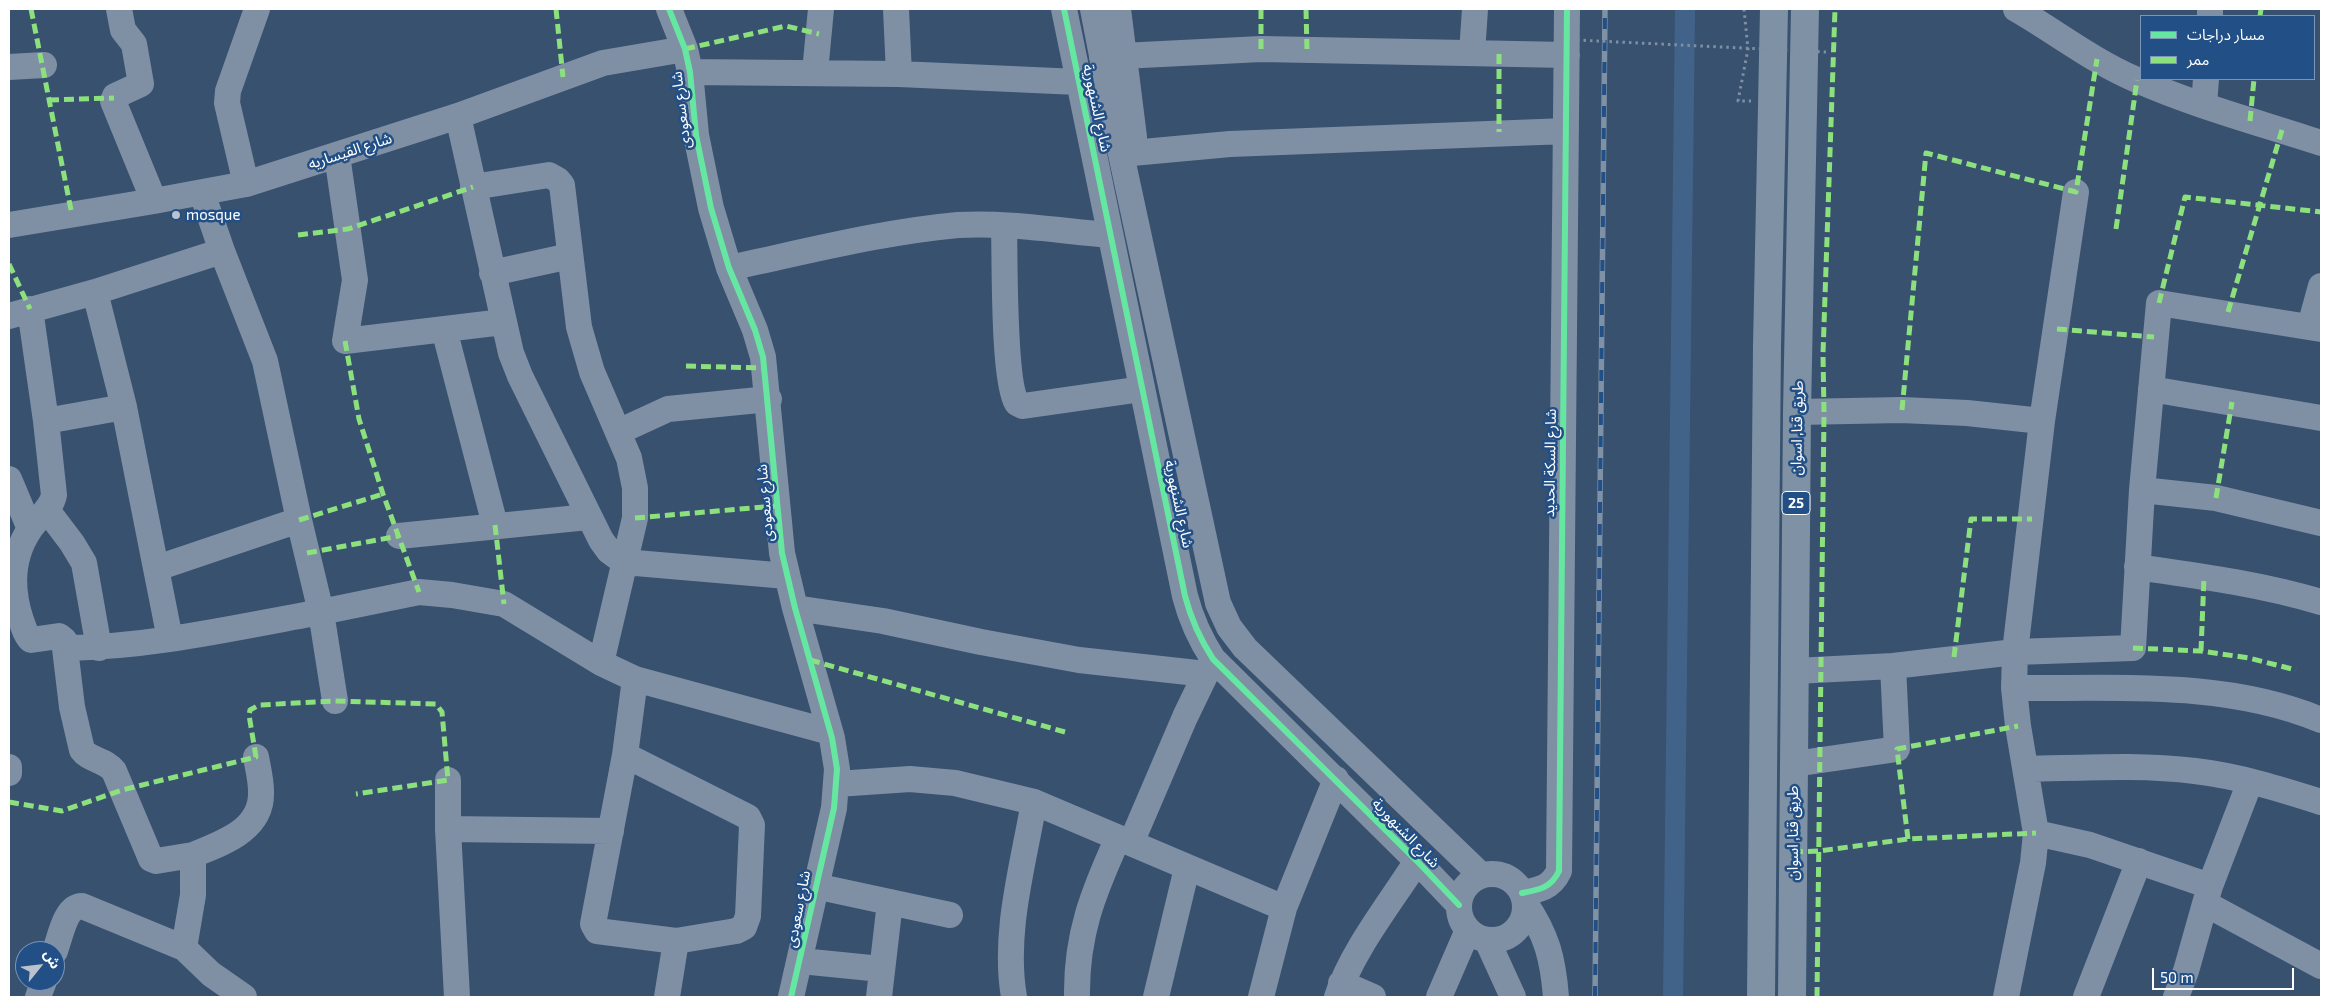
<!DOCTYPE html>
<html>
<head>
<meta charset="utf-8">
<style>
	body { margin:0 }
	#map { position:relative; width:2330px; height:1006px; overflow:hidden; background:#38516f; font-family:"Exo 2","Noto Sans Arabic",sans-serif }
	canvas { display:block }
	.frame { position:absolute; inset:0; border:10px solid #fff; pointer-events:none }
	.legend { position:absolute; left:2140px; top:15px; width:175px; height:65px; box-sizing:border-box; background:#214f86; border:1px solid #7a95b6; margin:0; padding:6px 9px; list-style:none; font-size:15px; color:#fff }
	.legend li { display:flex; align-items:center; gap:10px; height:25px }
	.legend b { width:25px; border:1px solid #7a95b6 }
	.north { position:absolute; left:15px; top:941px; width:50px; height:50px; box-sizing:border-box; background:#214f86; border:1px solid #7a95b6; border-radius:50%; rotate:61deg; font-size:14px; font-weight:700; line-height:20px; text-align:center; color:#fff }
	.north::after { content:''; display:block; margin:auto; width:18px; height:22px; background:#b9c2cd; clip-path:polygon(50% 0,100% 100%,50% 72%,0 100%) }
	.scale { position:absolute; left:2152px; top:968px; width:142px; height:22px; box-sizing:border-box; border:2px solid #fff; border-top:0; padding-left:6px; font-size:15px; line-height:18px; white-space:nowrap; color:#fff; -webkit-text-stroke:4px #214f86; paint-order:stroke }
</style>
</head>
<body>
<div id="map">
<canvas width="2330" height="1006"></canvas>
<div class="frame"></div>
<ul class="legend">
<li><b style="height:6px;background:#66e7a1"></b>مسار دراجات</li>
<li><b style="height:6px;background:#8de07e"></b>ممر</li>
</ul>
<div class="north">ش</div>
<div class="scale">50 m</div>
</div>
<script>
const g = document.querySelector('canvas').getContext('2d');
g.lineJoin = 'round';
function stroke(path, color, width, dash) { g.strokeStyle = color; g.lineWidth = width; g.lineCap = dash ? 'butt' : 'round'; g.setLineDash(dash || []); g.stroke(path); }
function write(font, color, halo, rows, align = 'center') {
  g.font = font + ' "Exo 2","Noto Sans Arabic",sans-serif'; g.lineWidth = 5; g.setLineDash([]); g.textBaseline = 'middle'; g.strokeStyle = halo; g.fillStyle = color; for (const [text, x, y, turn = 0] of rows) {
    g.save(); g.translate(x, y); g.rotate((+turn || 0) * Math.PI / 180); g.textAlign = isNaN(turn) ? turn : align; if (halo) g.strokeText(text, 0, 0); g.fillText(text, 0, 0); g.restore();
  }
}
const canal = new Path2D(`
	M1673,997L1685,9`);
const path = new Path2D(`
	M1744,9L1748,49L1738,101H1751`);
const minor = new Path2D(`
	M119,9L123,30L134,44L141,84L115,96L113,101L154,201
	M669,9L685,49L690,72L696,135L711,208L729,268L755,330L763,357L782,553L795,608L832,738L837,769L834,808L791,997
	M896,9L899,74
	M1064,9L1185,596C1191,619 1200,639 1213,659L1417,861L1459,905
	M1093,9L1121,154L1218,603L1229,627L1245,648L1481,875
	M1118,9L1134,137
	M2016,9C2056,32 2094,62 2137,80C2196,106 2260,123 2321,143
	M2210,16V9
	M1472,53L1475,9
	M1102,57L1261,49L1567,55
	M9,67L44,65
	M690,72L899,74L1078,82
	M815,72L821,9
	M2204,105L2206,79
	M458,116L511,353L520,376L601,540L609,551L624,562L787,576
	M1121,154L1230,144L1566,131
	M337,155L355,280L345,341L503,322
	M246,184L227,103L228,91L257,9
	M473,187L549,175L558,180L562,185L579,327L592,372L629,458L635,488V518L601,663
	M9,225L154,201L246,184L458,116L603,63L685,49
	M1004,226C1005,259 1003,382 1017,403L1023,406L1142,389
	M729,268C805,252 881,232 958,225C1006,222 1061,231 1110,235
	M492,273L570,256
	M95,292L124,407L170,639
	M30,309L46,421L54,495C51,510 38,517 30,529C11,557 11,590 21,620C24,627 25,635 31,640L59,636L64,640L72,707L82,750C89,760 106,760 114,771L151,859L156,861L193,855V895L184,948L211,974L244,997
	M9,316L95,292L222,251L202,193
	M2310,326L2321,286
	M444,329L495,525
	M2151,389L2321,418
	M1797,412L1902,410L1967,413L2042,421
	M46,421L124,407
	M618,432L668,409L769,399
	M9,479L30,529
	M2142,490L2216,498L2321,523
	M47,510L72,543L84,563L99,648
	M399,536L588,517
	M2137,567C2200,576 2261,584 2321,602
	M157,568L299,520
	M795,608L883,621L981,642L1079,660L1206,674
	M67,648C152,647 237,627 321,612L299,520L265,361L222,251
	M1795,671L1893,666L2015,652L2133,648L2142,490L2159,303L2321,329
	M2014,688C2116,689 2225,680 2321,720
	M335,701L321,612L419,592L452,595L504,604L601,663L635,679L830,732
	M625,755L748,817L752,825L748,916L744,927L736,931L676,941L597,931L593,924L625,755L635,679
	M1794,764L1897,749L1893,666
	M9,767V773
	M2026,769C2082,768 2139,764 2195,771C2238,776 2280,789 2321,802
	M448,780V829L457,997
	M837,784L910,779L955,783L1034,802C1023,866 1003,933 1014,997
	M1034,802L1284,908
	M448,829L611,831
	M2036,833L2090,845L2210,886
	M1131,843L1185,717L1212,661
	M193,855C222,843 263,830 261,791C261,780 258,768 256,757
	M1459 907a33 33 0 1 1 66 0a33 33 0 1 1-66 0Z
	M815,886L950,915
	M1522,893C1539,890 1551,888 1559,871L1567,9
	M1525,903C1547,935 1553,959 1556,997
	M2206,904L2321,966
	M1487,940L1513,997
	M55,951C60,938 65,906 82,906L184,948
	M801,961L881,969
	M1341,983L1373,997
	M38,997L44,981
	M667,997L676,941
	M879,997L890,902
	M1077,997C1076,935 1093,893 1118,838
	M1156,997L1187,868
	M1261,997L1284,908L1336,779
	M1337,997C1351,952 1391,902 1417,861
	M1439,997L1468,930
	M2006,997L2033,863L2036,833L2018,726L2014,688L2015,652L2042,421L2076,192
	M2086,997L2139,861
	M2176,997L2186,971L2210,886L2250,782`);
const highway = new Path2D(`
	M1761,997L1767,346L1774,9
	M1792,997L1797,412L1805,9`);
const rail = new Path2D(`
	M1595,997L1605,9`);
const pathBridge = new Path2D(`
	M1577,40L1826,52`);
const quiet = new Path2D(`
	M31,9L72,215
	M556,9L563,77
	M1306,9L1307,50
	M2260,16L2261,9
	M685,49L786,26L819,34
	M1261,49V9
	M1499,54V132
	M49,100L114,98
	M2250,121L2254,79
	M2116,229L2137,80
	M298,235L348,229L473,187
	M9,264L30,309
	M2159,303L2185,197L2321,212
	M2228,312L2282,130
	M2057,329L2154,337
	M345,341L359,419L383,494L419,592
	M686,366L765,368
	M1902,410L1926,153L2076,192L2097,59
	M2216,498L2232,402
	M635,518L776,506
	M299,520L383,494
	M495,525L504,604
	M307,553L399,536
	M2133,648L2201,651L2249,658L2296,670
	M2201,651L2204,577
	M1954,657L1971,519H2032
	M810,660L1065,732
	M9,802L62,811L122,790L256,757L249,715L250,710L259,705L335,701L436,704L442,712L448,780L356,794
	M1908,839L1897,749L2018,726
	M1793,852L1819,851L1908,839L2036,833
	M1817,997L1824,413L1823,354L1835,9`);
const cycleway = new Path2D(`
	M669,9L685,49L690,72L696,135L711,208L729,268L755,330L763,357L782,553L795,608L832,738L837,769L834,808L791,997
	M1064,9L1185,596C1191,619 1200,639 1213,659L1417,861L1459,905
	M1522,893C1539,890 1551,888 1559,871L1567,9`);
const markers = [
	[176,215,5,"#b9c2cd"]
];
const shields = [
	[1796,503,28]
];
const shieldNames = [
	["25",1796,503]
];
const streetNames = [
	["شارع الشنهورية",1097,108,78],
	["شارع سعودى",681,110,-97],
	["شارع القيساريه",350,151,-18],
	["طريق قنا, اسوان",1797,428,-89],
	["شارع السكة الحديد",1550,463,-89],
	["شارع سعودى",765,503,-95],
	["شارع الشنهورية",1179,504,78],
	["شارع الشنهورية",1406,833,46],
	["طريق قنا, اسوان",1793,833,-90],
	["شارع سعودى",798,909,-79]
];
const poiNames = [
	["mosque",186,215]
];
stroke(canal, '#426389', 20);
stroke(path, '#7f90a5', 3, [2.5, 4]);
stroke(minor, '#7f90a5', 26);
stroke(highway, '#7f91a4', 28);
stroke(rail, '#7f91a4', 5.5);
stroke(rail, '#214f86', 4, [11]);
stroke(pathBridge, '#7f90a5', 3, [2.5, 4]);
stroke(quiet, '#8de07e', 5, [10, 5]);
stroke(cycleway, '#66e7a1', 6);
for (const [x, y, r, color] of markers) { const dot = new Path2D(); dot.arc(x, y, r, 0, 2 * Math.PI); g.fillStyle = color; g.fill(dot); stroke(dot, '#214f86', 2); }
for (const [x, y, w] of shields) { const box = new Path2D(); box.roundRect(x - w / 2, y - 11.5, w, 23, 4); g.fillStyle = '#214f86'; g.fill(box); stroke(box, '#fff', 1); }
write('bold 14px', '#fff', null, shieldNames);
write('15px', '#fff', '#214f86', streetNames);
write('15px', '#fff', '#214f86', poiNames, 'left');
</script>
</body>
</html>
